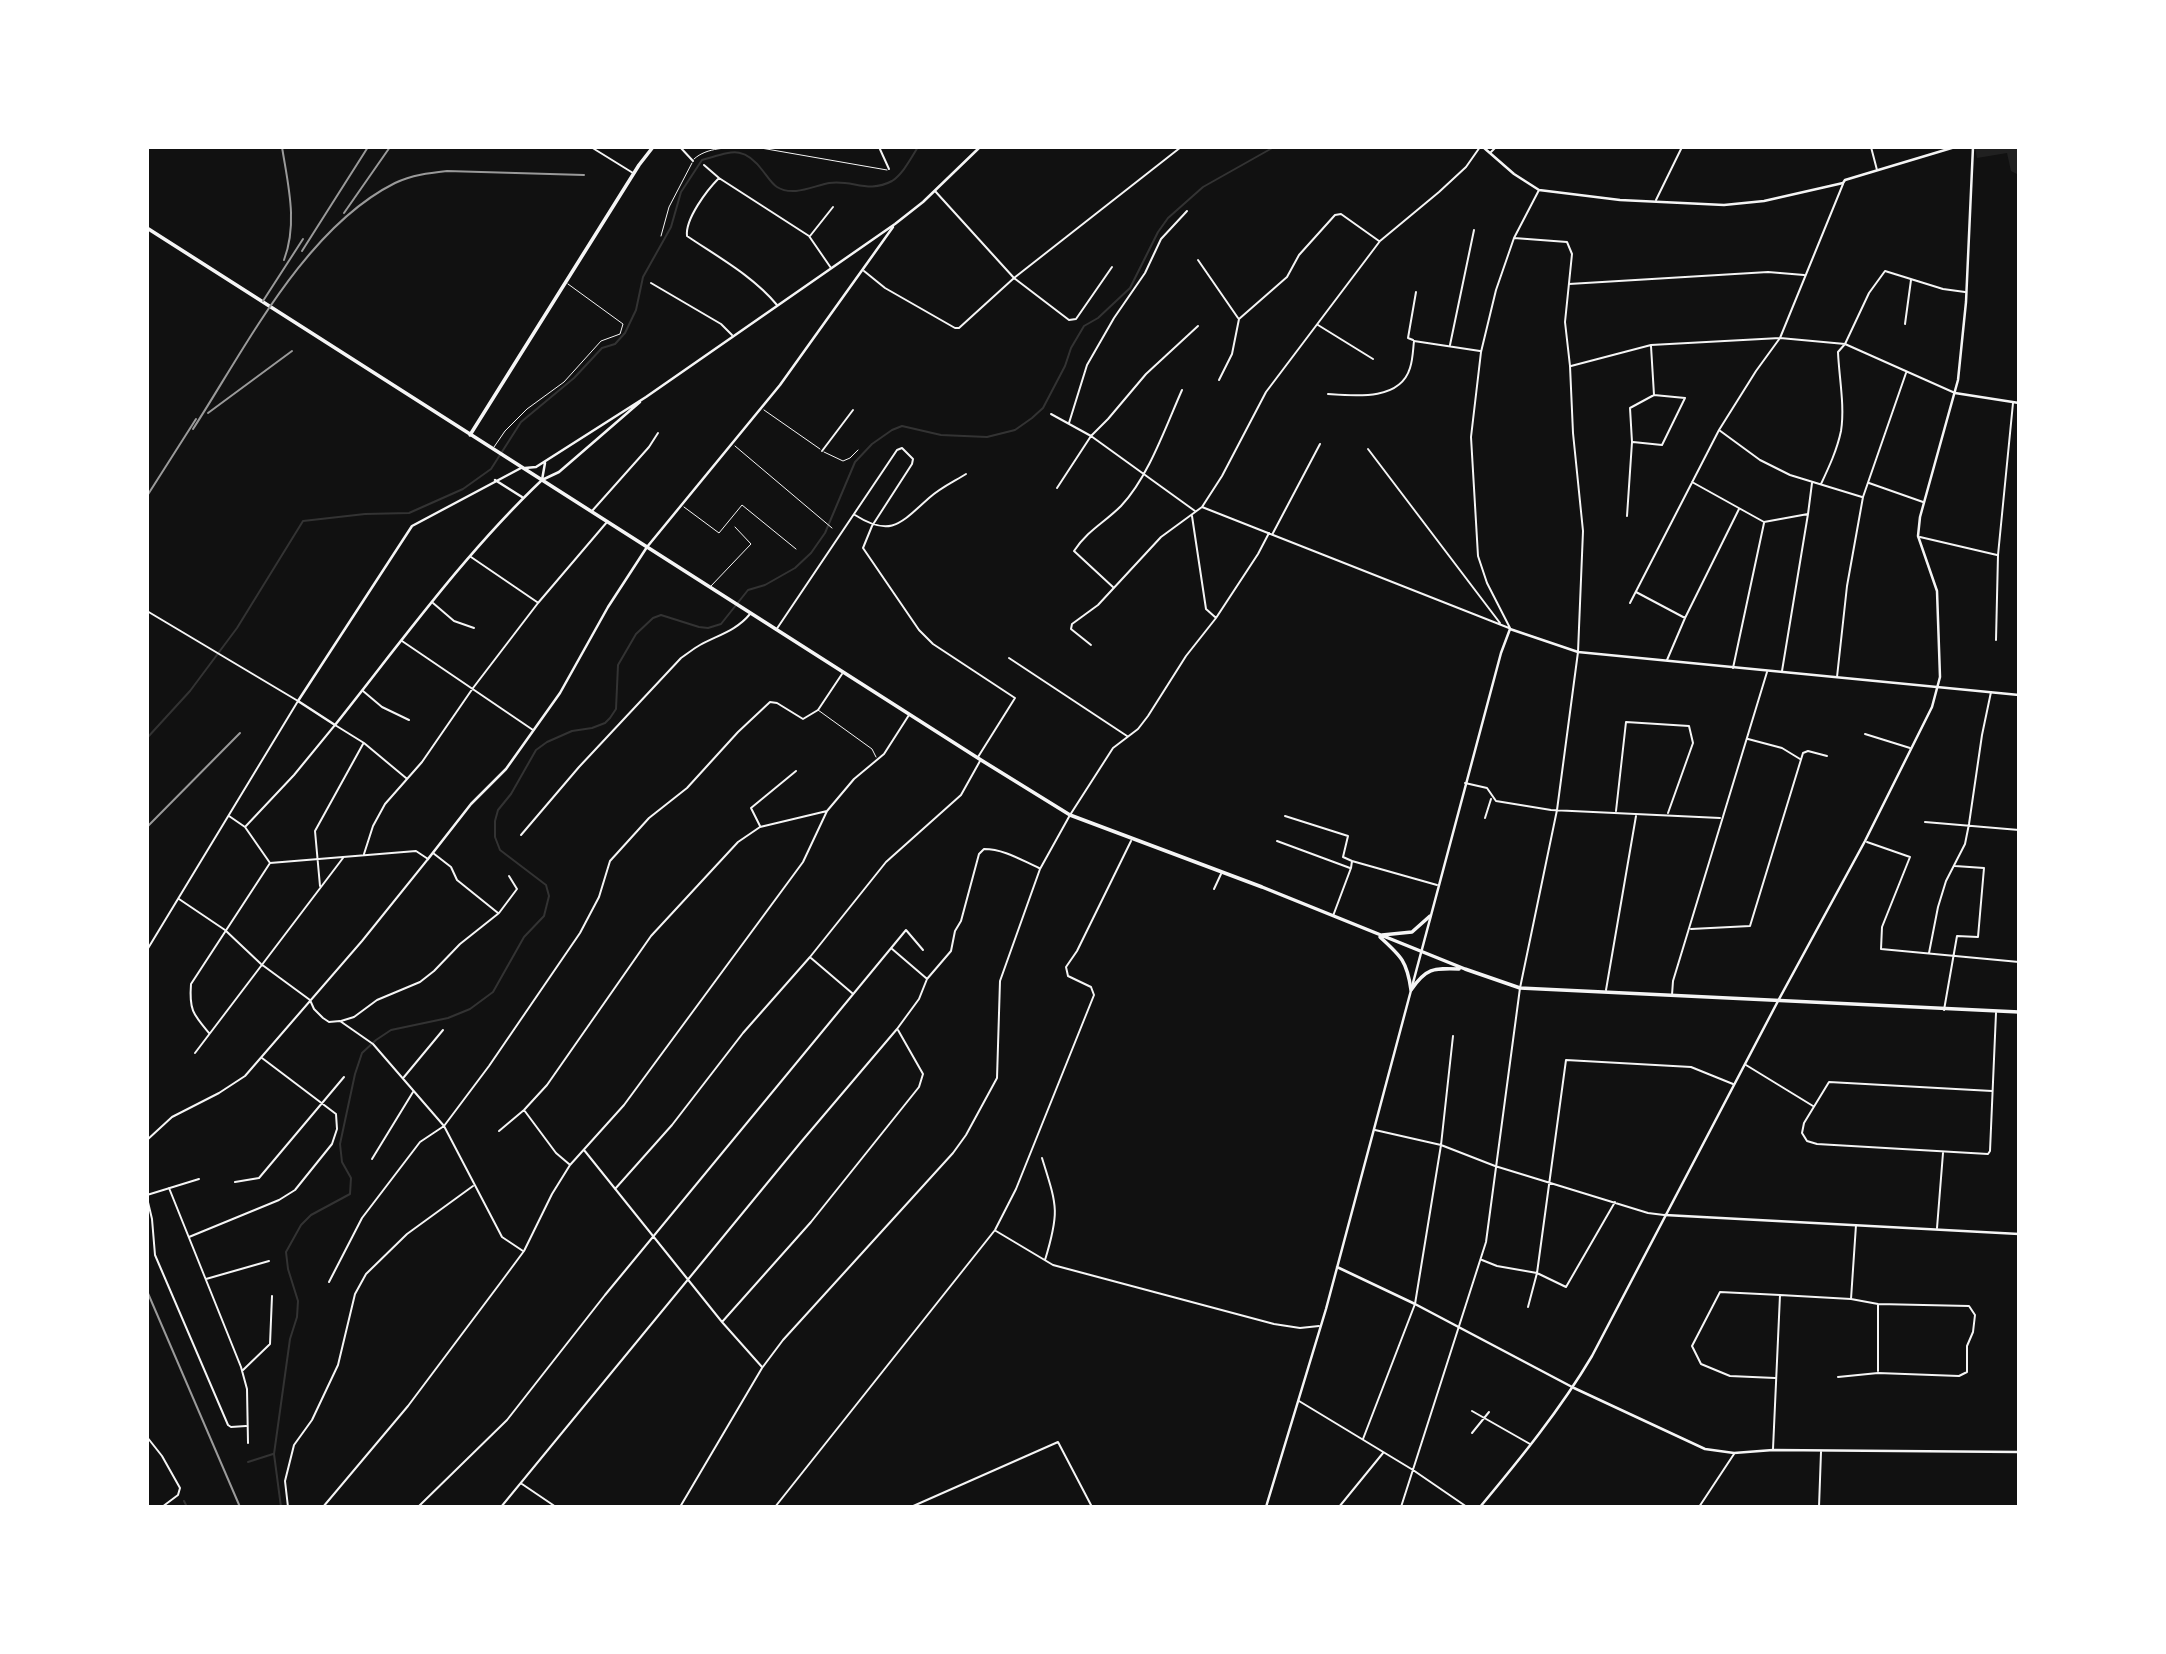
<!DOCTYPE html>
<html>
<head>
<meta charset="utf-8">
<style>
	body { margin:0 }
	#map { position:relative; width:2166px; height:1654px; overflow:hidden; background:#111; font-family:Raleway,sans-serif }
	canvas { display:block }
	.frame { position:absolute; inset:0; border:149px solid #fff; pointer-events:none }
</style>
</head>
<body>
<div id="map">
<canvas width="2166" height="1654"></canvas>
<div class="frame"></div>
</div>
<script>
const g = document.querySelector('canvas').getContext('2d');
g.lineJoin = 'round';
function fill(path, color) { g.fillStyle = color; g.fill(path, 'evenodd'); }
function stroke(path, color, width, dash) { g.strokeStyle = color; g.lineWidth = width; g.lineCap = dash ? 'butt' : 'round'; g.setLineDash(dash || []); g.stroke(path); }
const green = new Path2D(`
	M1975,147H2019V175L2011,171L2007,153L1977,158Z`);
const stream = new Path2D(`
	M147,738L190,691L237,628L303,521L365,514L409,513L463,489L491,469L521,422L574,378L602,348L615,344L625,333L636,310L643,277L671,227L681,192L702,160C731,152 743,144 763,171C767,176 772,184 777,187C793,197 813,186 829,183C852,179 868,194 892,181C903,174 911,158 918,147
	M248,1462L273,1454
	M184,1501L187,1507
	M281,1507L274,1454L290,1339L297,1317L298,1301L288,1269L286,1252L301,1225L311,1215L350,1194L351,1178L342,1162L340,1144L355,1074L362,1053L376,1040L391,1030L448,1018L470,1009L493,992L524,937L544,916L549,896L546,885L500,850L495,837V821L498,810L511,794L536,750L547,742L572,731L592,728L605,723L610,718L616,709L618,665L636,634L653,618L661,615L699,627L708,628L721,624L748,590L765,585L795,568L811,553L825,533L855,462L872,444L892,430L902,426L941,435L987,437L1015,430L1032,418L1043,408L1065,366L1071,348L1084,326L1098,318L1130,288L1158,232L1168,218L1203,187L1274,147`);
const service = new Path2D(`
	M755,147L887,170
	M694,159C707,147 728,148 745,147
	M661,236L669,207L692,163
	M764,410L820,449
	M735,446L832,528
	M494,447L505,431L527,409L564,382L601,341L620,334L623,324L568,284
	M824,452L843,461L850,458L858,450
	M684,507L719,533L742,505L796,549
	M711,586L751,544L735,527
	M818,710L872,749L876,757`);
const minor = new Path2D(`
	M591,147L633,173
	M680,147L693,161
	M879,147L889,169
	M1871,147L1877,170
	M1490,153L1496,147
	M704,165L719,178L809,236L831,268
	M719,178C707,190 685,219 687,236C718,257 753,276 777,305
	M935,191L1014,278L1069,320L1076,319L1112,267
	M1656,200L1682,147
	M810,236L833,207
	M1198,260L1238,318
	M864,271L885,288L955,328H959L1014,278L1181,147
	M651,283L721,324L732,335
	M1569,284L1768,272L1804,275
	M1905,324L1911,280
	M1318,325L1373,359
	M1413,340L1408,338L1416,292
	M1450,345L1474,230
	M1571,366L1651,345L1780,338L1845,344L1955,393
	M1219,380L1232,354L1239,319L1287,277L1299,255L1335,215L1341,214L1379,241
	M1328,394C1355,396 1400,401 1410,368C1413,359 1413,349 1414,341L1480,351
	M1051,414L1091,436L1195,511
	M1069,423L1087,365L1114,318L1145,273L1161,239L1187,211
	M1719,430L1760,460L1790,475L1862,497
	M1633,442L1662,445L1685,398L1654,395
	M1368,449L1500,623
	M822,451L853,410
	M1692,482L1764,522L1808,514L1812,483
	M1869,483L1923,502
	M1821,484C1829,467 1837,450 1841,431C1845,406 1839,377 1838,352L1845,344L1869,293L1885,271L1943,289L1965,292
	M1057,488L1091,436L1108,419L1146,374L1198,326
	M1202,507L1509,628
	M592,511L649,447L658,433
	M855,515C891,538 901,523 929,498C940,488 953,482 966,474
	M1192,516L1206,609L1215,617
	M1627,516L1632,442L1630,408L1654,395L1651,346
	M1273,533L1320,444
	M1920,537L1997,555
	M471,557L537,602
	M1114,588L1074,551C1088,530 1104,523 1121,506C1148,478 1166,426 1182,390
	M1636,592L1685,618L1667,660
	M433,603L454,621L474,628
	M1630,603L1719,430L1756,371L1780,338L1843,184
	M147,611L298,701L147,950
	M1685,618L1739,509
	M1510,628L1487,583L1478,556L1471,437L1481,352L1496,290L1514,238L1539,190
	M776,630L897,450L902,448L913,459L912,464L872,526L863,548L919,630L933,644L1015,698L978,757
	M1996,640L1998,555L2013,403
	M402,641L533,730
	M1091,645L1071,629L1072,624L1098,605L1161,537L1202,507L1222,476L1266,392L1380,241L1439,192L1466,167L1480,147
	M1009,658L1127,736
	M1733,668L1764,523
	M1782,671L1808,514
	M1837,677L1847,586L1863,497L1906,373
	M363,691L382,707L409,720
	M1865,734L1910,748
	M1748,739L1782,748L1800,759
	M1465,783L1487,788L1496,801L1551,810L1720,818
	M1616,811L1626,722L1689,726L1693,743L1668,813
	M1285,816L1348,836L1343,857L1352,861L1351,868L1333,916
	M1485,818L1491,799
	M1925,822L2019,830
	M760,826L751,808L796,771
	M245,827L294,775L335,725L364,743L406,778
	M521,835L579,767L681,658C687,654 693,649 700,645C718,635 736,631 750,614
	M1277,841L1350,868
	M1867,842L1910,857L1882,927L1881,949L2019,962
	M433,853L451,867L457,880L498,913
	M364,854L373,826L385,804L422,762L473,688L538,603L607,522
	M1352,861L1437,885
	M320,886L315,831L363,744
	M1214,889L1221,874
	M179,899L225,930L261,964L310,1000L314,1009L323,1018L329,1022L340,1021L373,1044L444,1126L502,1237L523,1251
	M1691,929L1750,926L1803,753L1808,751L1827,756
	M891,948L926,978
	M1929,953L1938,907L1946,881L1965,844L1969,824L1982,735L1991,692
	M811,958L852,993
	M1606,990L1636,816
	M1672,995L1673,981L1767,672
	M1944,1010L1957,936L1978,937L1984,868L1955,866
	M341,1021L354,1017L377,1000L420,982L434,971L460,944L499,913L517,889L509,876
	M209,1033C193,1014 189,1010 191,984L270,863L245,827L229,816
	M195,1053L343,858
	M1746,1065L1813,1106
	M404,1077L443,1030
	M1992,1091L1829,1082L1804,1123L1802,1133L1807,1141L1817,1144L1988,1154L1990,1151L1996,1013
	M524,1110L556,1153L569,1164
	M1375,1130L1441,1145L1495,1166L1648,1213L1664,1215
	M499,1131L524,1110L547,1085L651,936L738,842L760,827L827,811
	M147,1140L172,1117L219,1093L245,1076L362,941L428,859L416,851L270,863
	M584,1150L722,1322L762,1367
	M1042,1158C1057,1206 1060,1211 1045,1260
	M372,1159L413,1092
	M235,1182L259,1178L344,1077
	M169,1188L241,1367L247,1389L248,1443
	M615,1189L672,1125L743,1033L810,957L886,862L961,795L980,761
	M147,1195L199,1179
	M147,1198L152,1219L155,1255L228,1425L231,1427L246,1426
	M1937,1228L1943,1153
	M996,1231L1053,1265L1274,1324L1300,1328L1319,1326
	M189,1237L279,1200L295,1190L332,1144L337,1129L336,1114L262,1058
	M1482,1260L1497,1266L1537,1273L1566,1287L1615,1202
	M206,1279L269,1261
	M329,1282L362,1218L420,1142L444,1126L489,1066L580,933L599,897L610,861L649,818L687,788L738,732L770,702L777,703L803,719L818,710L842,674
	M1878,1304V1371
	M1528,1307L1537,1273L1566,1060L1691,1067L1733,1084
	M722,1322L811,1222L919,1087L923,1074L898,1030
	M242,1371L270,1344L272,1296
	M1838,1377L1878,1373L1959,1376L1967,1372V1346L1973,1332L1975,1315L1969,1306L1878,1304L1851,1299
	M1775,1378L1730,1376L1701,1364L1692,1346L1720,1292L1780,1295
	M1299,1401L1413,1470L1467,1507
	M1472,1411L1530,1444
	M1472,1433L1489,1412
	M147,1437L162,1456L180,1488L178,1495L162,1507
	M1363,1439L1415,1304L1441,1145L1453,1036
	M1773,1449L1780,1295L1851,1299L1856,1225
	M522,1484L556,1507
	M288,1507L285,1481L294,1445L312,1420L338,1365L355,1294L366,1274L407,1234L473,1186
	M323,1507L408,1406L501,1282L524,1251L552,1194L570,1165L624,1105L803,862L827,811L854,779L884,754L909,715
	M418,1507L507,1420L605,1295L906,930L923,950
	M501,1507L801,1142L897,1029L919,999L927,979L951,951L955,931L961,921L979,854L984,849C1004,849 1021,860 1039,868
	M680,1507L762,1368L783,1340L953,1153L966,1135L997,1078L1000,981L1040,869L1070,815L1113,748L1138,729L1148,716L1186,656L1216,618L1258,554L1269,533
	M775,1507L995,1230L1016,1189L1094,995L1091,987L1068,976L1066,967L1077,951L1131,841
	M911,1507L1058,1442L1092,1507
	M1339,1507L1383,1453
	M1401,1507L1486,1242L1520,988L1557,810L1578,652L1583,531L1573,433L1570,366L1565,322L1572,254L1567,242L1514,238
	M1699,1507L1734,1454
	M1819,1507L1821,1452`);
const tertiary = new Path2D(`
	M1955,393L2019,403
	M521,468L412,526L298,701L335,725C401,642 465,553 542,480
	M495,480L522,497
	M428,859L471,804L506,769L560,693L608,607L647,547L780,385L893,227
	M1665,1215L2019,1234
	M1337,1267L1415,1304L1574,1388L1705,1449L1734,1453L1773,1450L2019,1452
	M1266,1507L1326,1309L1501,653L1510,629L1578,652L2019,695`);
const secondary = new Path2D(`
	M1483,147L1514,174L1539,190L1620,200L1724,205L1764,201L1843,183L1845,180L1955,147
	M525,468L536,467L646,397L895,224L923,202L980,147
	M542,480L559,472L640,402
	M542,480L545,463
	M1480,1507C1520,1459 1560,1410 1592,1356L1778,1001L1865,841L1932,707L1940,677L1937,591L1918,536L1920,517L1958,380L1966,302L1973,147`);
const primary = new Path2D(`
	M147,228L981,760L1070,815L1262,887L1465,969L1520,988L2019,1012
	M470,435L639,165L653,147
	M1382,935L1412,932L1430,916
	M1380,937C1401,956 1407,961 1411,990C1426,968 1433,968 1459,969`);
const rail = new Path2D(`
	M282,147C288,185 298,223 284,260
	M344,213L390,147
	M302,251L368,147
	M263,301L303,239
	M208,413L292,351
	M193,429C246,347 305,228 395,183C412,175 429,173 447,171L584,175
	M147,496L196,419
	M147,827L240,733
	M147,1291L240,1507`);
fill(green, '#202020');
stroke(stream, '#333', 2);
stroke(service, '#f5f5f5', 1);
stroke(minor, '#f5f5f5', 2);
stroke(tertiary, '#f5f5f5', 2.5);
stroke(secondary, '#f5f5f5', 2.5);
stroke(primary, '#f5f5f5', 3.5);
stroke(rail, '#9a9a9a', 2);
</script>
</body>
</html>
